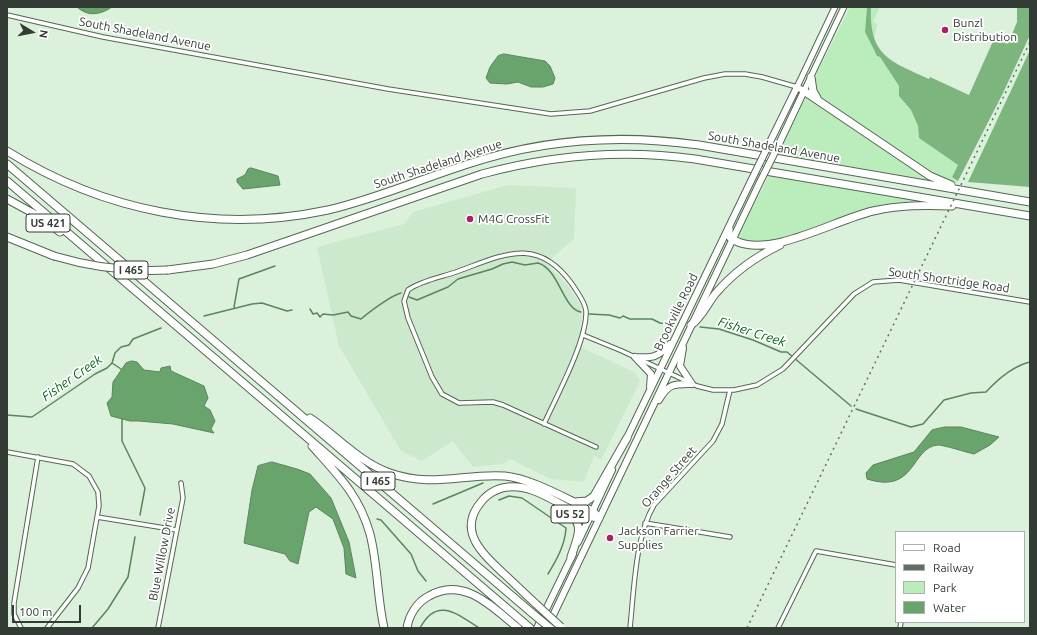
<!DOCTYPE html>
<html>
<head>
<meta charset="utf-8">
<style>
	body { margin:0 }
	#map { position:relative; width:1037px; height:635px; overflow:hidden; background:#dbf1dc; font-family:Ubuntu,sans-serif }
	canvas { display:block }
	.frame { position:absolute; inset:0; border:8px solid #333c34; pointer-events:none }
	.legend { position:absolute; left:895px; top:531px; width:130px; height:92px; box-sizing:border-box; background:#fff; border:1px solid #adb1ae; margin:0; padding:5px 7px; list-style:none; font-size:12px; color:#333c34 }
	.legend li { display:flex; align-items:center; gap:8px; height:20px }
	.legend b { width:20px; border:1px solid #adb1ae }
	.north { position:absolute; left:12px; top:12px; width:40px; height:40px; -webkit-text-stroke:3px #fff; paint-order:stroke; rotate:100deg; font-size:11px; font-weight:700; line-height:16px; text-align:center; color:#333c34 }
	.north::after { content:''; display:block; margin:auto; width:14px; height:18px; background:#333c34; clip-path:polygon(50% 0,100% 100%,50% 72%,0 100%) }
	.scale { position:absolute; left:12px; top:605px; width:69px; height:18px; box-sizing:border-box; border:2px solid #333c34; border-top:0; padding-left:5px; font-size:12px; line-height:14px; white-space:nowrap; color:#333c34; -webkit-text-stroke:3px #fff; paint-order:stroke }
</style>
</head>
<body>
<div id="map">
<canvas width="1037" height="635"></canvas>
<div class="frame"></div>
<ul class="legend">
<li><b style="height:5px;background:#fff"></b>Road</li>
<li><b style="height:5px;background:#626e63"></b>Railway</li>
<li><b style="height:11px;background:#baedbb"></b>Park</li>
<li><b style="height:11px;background:#6aa46d"></b>Water</li>
</ul>
<div class="north">N</div>
<div class="scale">100 m</div>
</div>
<script>
const g = document.querySelector('canvas').getContext('2d');
g.lineJoin = 'round';
function fill(path, color) { g.fillStyle = color; g.fill(path, 'evenodd'); }
function stroke(path, color, width, dash) { g.strokeStyle = color; g.lineWidth = width; g.lineCap = dash ? 'butt' : 'round'; g.setLineDash(dash || []); g.stroke(path); }
function write(font, color, halo, rows, align = 'center') {
  g.font = font + ' Ubuntu,sans-serif'; g.lineWidth = 3.5; g.setLineDash([]); g.textBaseline = 'middle'; g.strokeStyle = halo; g.fillStyle = color; for (const [text, x, y, turn = 0] of rows) {
    g.save(); g.translate(x, y); g.rotate((+turn || 0) * Math.PI / 180); g.textAlign = isNaN(turn) ? turn : align; if (halo) g.strokeText(text, 0, 0); g.fillText(text, 0, 0); g.restore();
  }
}
const built = new Path2D(`
	M508,185L576,188L574,239L546,263L569,287L581,306V330L576,345L636,373L640,381L601,460L594,456L584,482L550,479L510,459L502,464L473,467L453,441L422,461L401,451L339,346L317,247L404,224L413,212Z`);
const green = new Path2D(`
	M850,7H867L865,32L877,56L880,57L899,86V96L911,110L918,126L919,138L958,165L952,177L958,181L957,183L922,168L822,99C815,90 814,84 817,73Z
	M871,7H880L873,22L877,24L874,39L870,21Z
	M806,97L813,100L931,180L779,154Z
	M769,176L931,201V202C907,200 884,205 861,211C831,219 764,256 738,236Z`);
const forest = new Path2D(`
	M867,7H871C869,56 890,61 929,79L930,77L969,95L994,39L1008,44L1017,22V7H1030V35L1003,93L958,181L952,177L958,165L919,138L918,126L911,110L899,96V86L880,57L877,56L865,32Z
	M1030,50V187L968,182Z`);
const water = new Path2D(`
	M77,7H112C100,15 88,17 77,7Z
	M504,54L545,61L550,66L555,78L553,84L543,87H531L518,82L507,84L490,83L486,78L490,67L498,56Z
	M251,168L278,176L280,185L243,189L237,182V179L245,175L248,169Z
	M132,361L137,362L144,370L160,372L161,368L170,366L171,371L204,386L208,398L204,406L210,410L215,421L211,429L214,433L173,424L139,421H130L111,416L107,403L112,397L113,382L126,363Z
	M945,427H961L999,437L990,445L974,454C965,452 944,445 938,445C911,447 916,495 867,479L866,473L873,465L914,452L932,430Z
	M272,462L297,469L310,474L331,498L349,542L356,578L346,574L344,548L333,519L316,507L309,512L298,564L290,561L285,554L244,543L252,490L258,466Z`);
const stream = new Path2D(`
	M409,297L417,300L448,287L458,279L492,269L503,264L512,262L525,265L538,263C559,269 563,309 581,312
	M234,307L239,279L275,266
	M310,309L313,314L317,313L320,317L323,314L333,315L348,312L351,316L361,319C369,312 392,295 401,293
	M589,314L609,315L620,318L623,316L630,319H652L660,323L673,324
	M204,316L252,304L262,303L287,311L292,310
	M700,327L719,329L753,340L781,352H787L851,406
	M112,363L121,369
	M856,409L911,427L923,424L944,400L971,393L986,392C998,379 1013,366 1030,362
	M7,415L32,417L95,374L107,368L112,363L115,353L121,347L129,345L133,339L161,328
	M122,419V441L145,488L140,515
	M499,500L509,496L522,498L566,528C565,545 557,559 548,574
	M433,504L483,483
	M377,519L381,520L411,554L418,571L426,581
	M92,628L108,609L128,577L135,537
	M420,628C437,596 457,614 479,628`);
const minor = new Path2D(`
	M7,15L103,37L388,89L551,114L590,111L704,78L725,74H745L762,77L797,87
	M583,335L622,351L697,386L713,390H734L757,385L783,369L854,294L873,282L899,280L1030,302
	M544,424C557,395 587,341 586,311C585,301 577,292 572,284C537,235 503,255 456,272C441,277 420,281 408,290L404,301L408,318L432,377L442,394L459,403L493,402L503,405L596,447
	M7,452L73,464L89,476L98,492L99,506L88,568L78,588L47,628
	M97,517L177,530
	M645,523L730,537
	M21,628L14,614V603L38,457
	M158,628L183,498L181,483
	M630,628C634,591 635,537 654,505L713,441L722,424L730,390
	M778,628L816,551L896,565
	M900,628L901,622`);
const secondary = new Path2D(`
	M797,87L835,7
	M804,91L844,7`);
const primary = new Path2D(`
	M769,144L797,87L804,91L778,146
	M683,348L680,366L692,384
	M635,357C653,358 657,358 670,344
	M635,357L651,374L650,387
	M659,400C669,383 674,384 692,384
	M625,442L751,181
	M578,542L612,470
	M537,628L573,554
	M547,628L760,182`);
const motorway = new Path2D(`
	M811,77L813,91L817,98
	M804,91L930,176L951,185
	M7,151C103,211 216,234 328,210C375,199 421,179 468,164C542,139 621,134 699,145L1030,202
	M7,164L532,613
	M7,181L530,628
	M7,199L40,217L60,232
	M729,228C729,230 729,234 730,237C731,240 735,240 738,242C774,256 835,220 873,211C900,205 924,205 952,206
	M7,237L54,256
	M168,270L213,264L247,255L482,174C552,155 623,149 695,159L1030,216
	M691,325C702,317 707,304 716,293C734,272 755,257 780,245
	M310,418C337,436 359,462 390,473C432,488 465,473 505,476C533,479 566,499 593,511L599,518
	M312,446C338,475 359,495 370,534C378,565 377,597 384,628
	M575,502L587,501L594,496L627,438
	M563,510C587,523 578,535 571,557
	M536,604C525,594 514,583 503,573C482,553 457,531 481,502C490,491 503,486 517,487C546,489 570,516 599,518
	M407,628C409,615 417,602 429,596C464,576 492,607 518,628`);
const rail = new Path2D(`
	M747,628L1030,42`);
const primaryBridge = new Path2D(`
	M751,181L769,144
	M760,182L778,146`);
const motorwayBridge = new Path2D(`
	M54,256C91,267 129,272 168,270
	M536,604L561,627
	M532,613L550,628`);
const markers = [
	[945,30,4,"#a8226a"],
	[470,219,4,"#a8226a"],
	[610,538,4,"#a8226a"]
];
const shields = [
	[48,223,44],
	[131,270,34],
	[378,481,34],
	[570,514,38]
];
const shieldNames = [
	["US 421",48,223],
	["I 465",131,270],
	["I 465",378,481],
	["US 52",570,514]
];
const poiNames = [
	["Bunzl",953,23],
	["Distribution",953,37],
	["M4G CrossFit",478,219],
	["Jackson Farrier",618,531],
	["Supplies",618,545]
];
const streetNames = [
	["South Shadeland Avenue",145,34,11],
	["South Shadeland Avenue",774,147,10],
	["South Shadeland Avenue",438,164,-18],
	["South Shortridge Road",949,280,8],
	["Brookville Road",676,312,-64],
	["Orange Street",669,477,-49],
	["Blue Willow Drive",162,554,-79]
];
const waterNames = [
	["Fisher Creek",752,332,18],
	["Fisher Creek",72,378,-35]
];
fill(built, '#cde9cd');
fill(green, '#baedbb');
fill(forest, '#7cb67e');
fill(water, '#6aa46d');
stroke(water, '#5a855c', 1);
stroke(stream, '#5a855c', 1.5);
stroke(minor, '#546754', 5.5);
stroke(secondary, '#546754', 7);
stroke(primary, '#546754', 8);
stroke(motorway, '#546754', 9);
stroke(minor, '#fff', 3.5);
stroke(secondary, '#fff', 5);
stroke(primary, '#fff', 6);
stroke(motorway, '#fff', 7);
stroke(rail, '#626e63', 1.5, [2, 4]);
stroke(primaryBridge, '#546754', 8, []);
stroke(motorwayBridge, '#546754', 9, []);
stroke(primaryBridge, '#fff', 6);
stroke(motorwayBridge, '#fff', 7);
for (const [x, y, r, color] of markers) { const dot = new Path2D(); dot.arc(x, y, r, 0, 2 * Math.PI); g.fillStyle = color; g.fill(dot); stroke(dot, '#fff', 1.5); }
for (const [x, y, w] of shields) { const box = new Path2D(); box.roundRect(x - w / 2, y - 9, w, 18, 3); g.fillStyle = '#fff'; g.fill(box); stroke(box, '#333c34', 1); }
write('bold 11px', '#333c34', null, shieldNames);
write('12px', '#333c34', '#fff', poiNames, 'left');
write('12px', '#333c34', '#fff', streetNames);
write('italic 13px', '#08621b', '#fff', waterNames);
</script>
</body>
</html>
